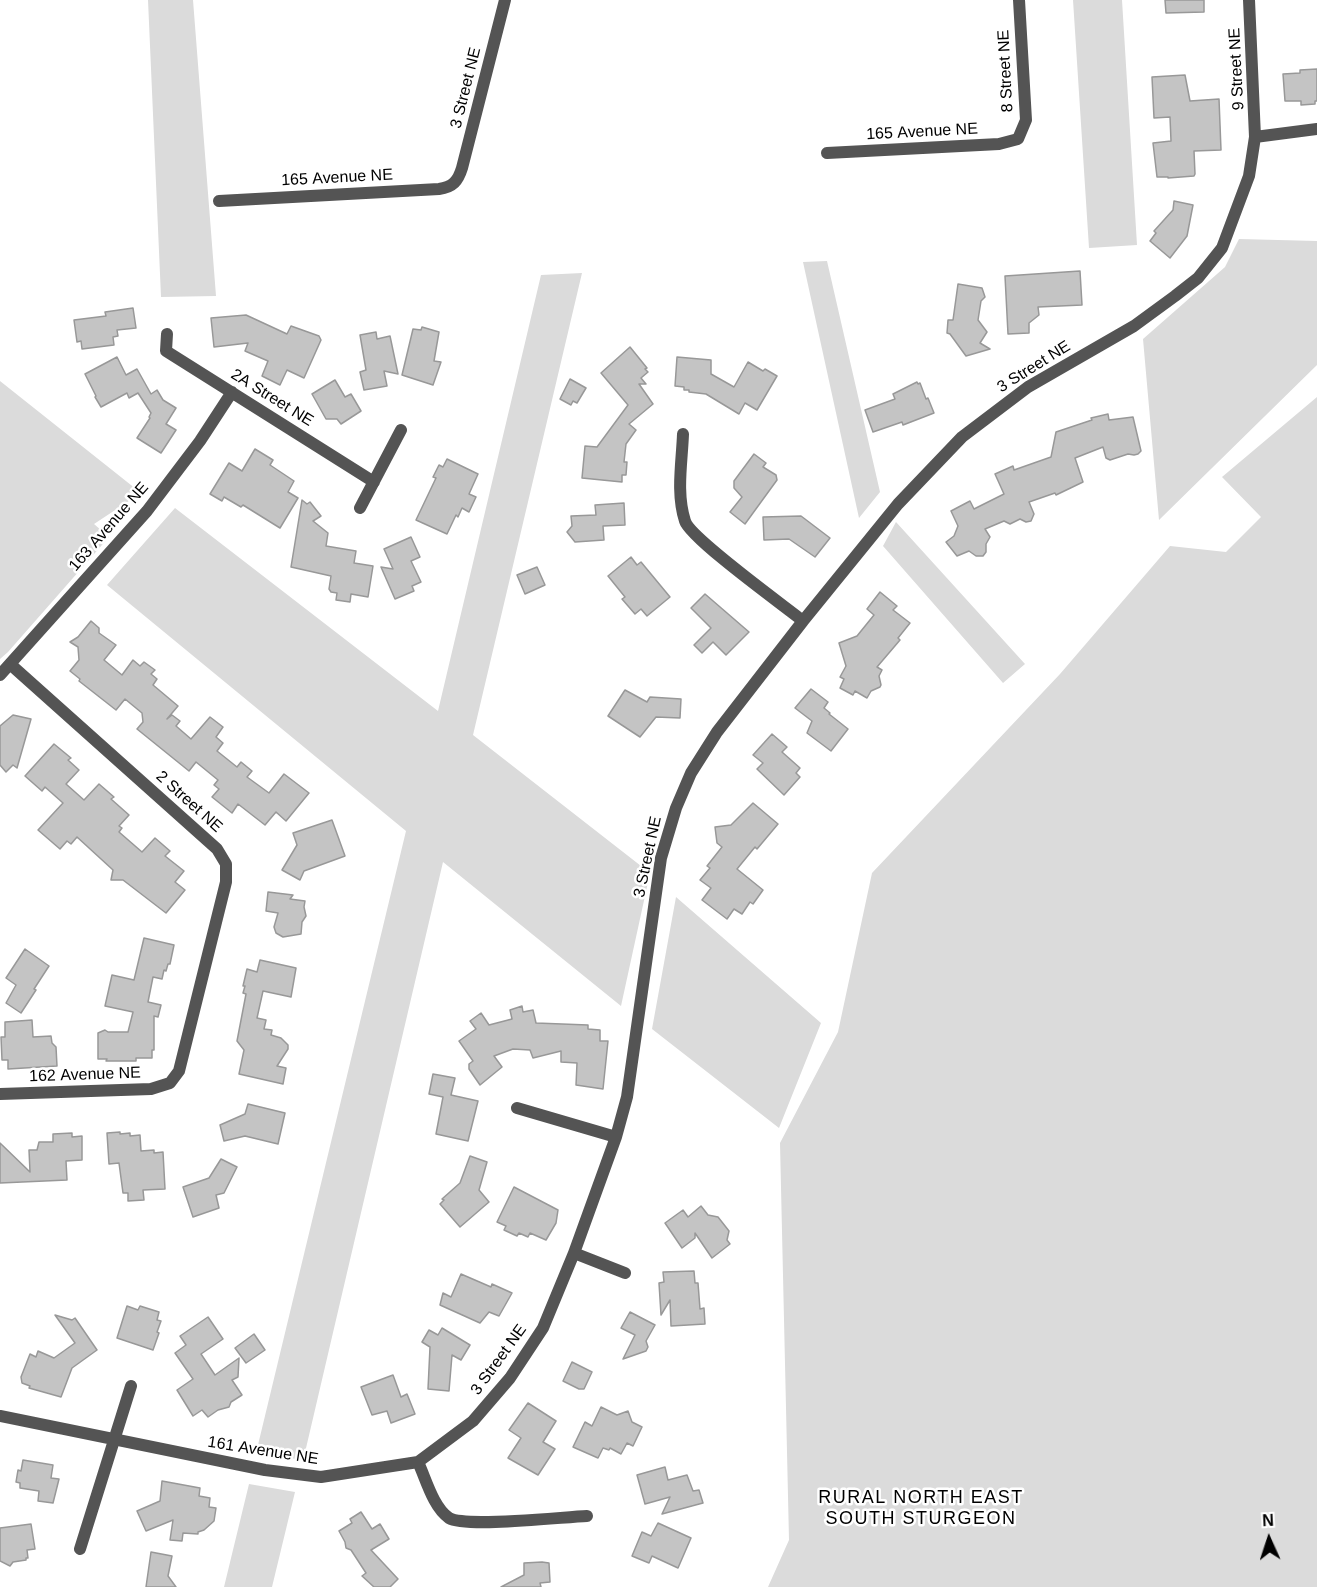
<!DOCTYPE html>
<html>
<head>
<meta charset="utf-8">
<style>
	body { margin:0 }
	#map { position:relative; width:1317px; height:1587px; overflow:hidden; background:#fff; font-family:Arial,sans-serif }
	canvas { display:block }
	.north { position:absolute; left:1239px; top:1509px; width:60px; height:60px; -webkit-text-stroke:4px #fff; paint-order:stroke; rotate:357deg; font-size:16px; font-weight:700; line-height:24px; text-align:center; color:#000 }
	.north::after { content:''; display:block; margin:auto; width:21px; height:27px; background:#000; clip-path:polygon(50% 0,100% 100%,50% 72%,0 100%) }
</style>
</head>
<body>
<div id="map">
<canvas width="1317" height="1587"></canvas>
<div class="north">N</div>
</div>
<script>
const g = document.querySelector('canvas').getContext('2d');
g.lineJoin = 'round';
function fill(path, color) { g.fillStyle = color; g.fill(path, 'evenodd'); }
function stroke(path, color, width, dash) { g.strokeStyle = color; g.lineWidth = width; g.lineCap = dash ? 'butt' : 'round'; g.setLineDash(dash || []); g.stroke(path); }
function write(font, color, halo, rows, align = 'center') {
  g.font = font + ' Arial,sans-serif'; g.lineWidth = 5; g.setLineDash([]); g.textBaseline = 'middle'; g.strokeStyle = halo; g.fillStyle = color; for (const [text, x, y, turn = 0] of rows) {
    g.save(); g.translate(x, y); g.rotate((+turn || 0) * Math.PI / 180); g.textAlign = isNaN(turn) ? turn : align; if (halo) g.strokeText(text, 0, 0); g.fillText(text, 0, 0); g.restore();
  }
}
const green = new Path2D(`
	M148,0H193L216,296L161,297Z
	M1073,0H1122L1137,245L1089,248Z
	M1239,239L1317,241V365L1159,520L1143,339L1225,267Z
	M827,261L880,492L859,518L803,262Z
	M582,273L473,735L650,873L621,1006L443,862L303,1461L257,1449L406,831L107,585L175,508L438,711L541,275Z
	M0,381L141,493L94,524L109,537L8,652L0,659Z
	M1317,397V1587H768L789,1540L780,1143L838,1032L872,873L1060,674L1170,546L1226,552L1261,517L1222,477Z
	M896,522L1025,664L1003,683L883,546Z
	M676,897L821,1023L779,1128L652,1029Z
	M249,1484L295,1492L272,1587H224Z`);
const building = new Path2D(`
	M1165,0H1204V12L1166,13Z
	M1317,69V101H1315V104L1301,105V101H1285L1283,74L1300,73V70Z
	M1185,75L1190,101L1219,99L1221,150L1194,151L1195,174L1194,176L1168,178V177H1157L1153,143L1171,141L1170,117L1154,118L1152,77Z
	M1174,201L1193,205L1187,236L1170,258L1150,241L1156,233L1154,231L1173,210Z
	M1080,271L1082,305L1038,307L1039,315L1029,323V333L1008,334L1005,276Z
	M958,284L982,288L985,297L981,301L978,320L987,332L980,343L990,349L966,356L950,334L947,333L948,320H953Z
	M133,308L136,328L117,330L118,336L113,337L114,345L82,349L81,341L77,342L74,320L106,316L105,312Z
	M246,315L287,334L291,326L319,336L321,340L304,378L287,370L280,385L262,376L268,361L245,351L248,343L214,347L211,318Z
	M422,327L439,332L434,361L441,362L433,385L402,375L413,329L421,330Z
	M376,332L377,339L390,336L398,374L384,371L387,386L364,390L360,372L366,370L360,335Z
	M630,347L647,368L645,369L648,372L641,378L646,384H639L653,404L629,424L636,430L626,444L624,462H627L626,475H622V482L582,478L585,446L597,447L628,405L601,373Z
	M117,357L126,375L137,369L151,394L157,390L163,400L176,408L166,424L176,430L161,453L137,438L150,418L149,417L151,413L138,393L129,398L127,393L101,407L95,397L96,396L85,374Z
	M677,357L711,360V374L734,387L748,362L763,371L765,369L777,376L757,410L745,403L739,414L706,394L689,392V390H684V387L675,386Z
	M570,379L586,388L577,403L573,401L571,405L560,399Z
	M335,380L345,397L351,394L361,411L341,424L337,419H326L312,394Z
	M917,382L918,384L920,383L926,399L928,398L934,413L903,425L902,422L873,432L865,410L895,399L893,394Z
	M1108,414L1109,420L1133,417L1141,451L1138,454L1134,455L1128,454L1110,460L1106,458L1103,447L1075,458L1083,482L1056,495L1055,493L1029,502L1034,514L1031,521L1026,522L1020,519L1010,524L1004,521L985,529L990,537L986,544V552L983,556H976L969,551L957,556L946,542L954,536L958,526L951,511L970,501L974,509L1004,494L995,474L1013,466L1014,470L1051,457L1056,432L1092,420L1091,418Z
	M255,449L273,460L270,465L294,481L288,492L298,498L280,528L243,505L241,507L224,497L222,501L210,494L229,463L242,471Z
	M754,454L766,463L763,467L776,475L777,480L745,524L730,512L742,497L734,488V481Z
	M447,459L478,474L469,494L476,497L469,512L462,508L458,517L456,515L447,534L416,520L436,478L433,477L439,465L443,467Z
	M302,500L307,504L310,502L321,516L313,521L328,533L326,546L356,551L354,563L373,566L368,597L351,594L350,602L336,600L337,593L331,592L329,589L331,576L291,567Z
	M624,503L625,525L603,526L604,540L575,542L567,532L572,526L571,516L596,515L595,505Z
	M801,516L830,538L815,557L789,539L764,540L763,517Z
	M411,537L420,557L411,561L421,582L412,586L414,591L395,599L381,567L393,569L384,549Z
	M631,557L637,565L641,562L670,597L647,616L641,609L635,614L622,599L625,597L608,576Z
	M537,567L545,585L525,594L517,575Z
	M880,592L897,606L893,610L910,623L898,638L900,640L877,667L882,670L879,676L881,685L880,687L871,691L867,698L855,691L853,695L840,688L844,679L840,677L846,666L839,643L857,636L874,615L867,609Z
	M705,594L749,632L726,655L713,642L702,653L694,645L711,628L691,608Z
	M91,621L99,628V633L116,645L104,660L122,675L133,660L140,666L144,662L155,670L151,674L157,679L153,685L178,706L167,719L172,715L180,721L176,726L191,739L210,717L223,727L216,737L223,743L217,751L237,767L241,762L252,771L247,777L269,793L284,774L309,793L286,821L276,812L265,825L238,804L232,813L212,797L219,789L214,785L218,780L196,762L189,771L137,729L143,722L142,713L125,699L116,710L79,681L80,679L70,671L79,660L78,647L70,642L78,637Z
	M811,689L828,702L824,708L830,713L829,714L848,729L831,751L807,733L812,721L795,708Z
	M625,690L647,702L650,697L681,699L680,718L656,717L640,737L608,716Z
	M13,715L31,719L17,768L13,765L6,772L0,765V726Z
	M772,734L787,747L782,752L800,768L796,773L800,777L784,795L757,769L763,763L753,755Z
	M54,744L71,758L68,760L79,770L66,784L84,800L99,784L114,797L111,799L129,815L119,826L122,828L119,832L142,852L155,838L170,851L165,856L184,871L175,882L185,890L166,913L123,880H111L113,870L77,837L71,844L67,841L60,849L38,830L63,803L45,787L42,791L25,776Z
	M753,803L778,824L757,849L755,847L737,869L763,890L753,904L750,902L742,914L734,909L727,919L702,900L711,888L700,880L710,868L707,866L722,847L717,843L715,827L731,825Z
	M332,820L345,856L304,871L300,880L282,870L297,845L293,833Z
	M268,892L293,895L290,899L305,901L304,907L306,916L302,922L301,934L283,937L276,933L274,927L278,913L266,911Z
	M144,938L174,945L170,964H168L166,971L164,970L162,979L153,977L148,1002L161,1005L158,1017L154,1016V1050H152V1058H136V1061H106L107,1059H98V1033L105,1030L108,1032H128L133,1012L105,1006L112,975L134,980Z
	M25,949L49,966L34,989L36,990L21,1013L6,1003L16,985L6,978Z
	M260,960L296,968L291,997L263,991L257,1018L266,1020L264,1029L272,1030L271,1035L281,1038L288,1045V1049L277,1066L286,1068L283,1084L239,1074L244,1050L237,1041L246,994L243,993L245,986H243L247,969L257,972Z
	M522,1006L523,1012L533,1010L536,1023L588,1025V1029L600,1030V1041H608L603,1089L576,1085L577,1063L561,1062V1051L533,1058L530,1050L513,1049L494,1056L502,1067L480,1085L469,1069V1064L473,1061L459,1041L476,1029L470,1021L481,1013L489,1025L512,1019L510,1010Z
	M32,1020L33,1037L51,1036L52,1043L56,1047L57,1066L8,1069V1060H2L1,1037H5V1022Z
	M433,1074L455,1078L451,1095L478,1101L468,1141L436,1134L443,1097L429,1094Z
	M248,1104L285,1113L278,1144L245,1136L224,1141L220,1125L245,1114Z
	M120,1132V1134L130,1133V1136L140,1135L141,1151L154,1150V1153L163,1152L165,1189L143,1190L144,1200L128,1201V1193H123L119,1163L109,1164L107,1133Z
	M72,1133V1137L82,1136V1160L66,1161L67,1180L0,1183V1143L30,1172L29,1150H37L39,1142H53V1134Z
	M470,1156L487,1162L479,1190L489,1202L460,1227L440,1204L444,1200L442,1199L460,1183Z
	M221,1159L237,1167L224,1193L216,1195L219,1208L193,1217L183,1187L209,1178Z
	M514,1187L558,1210L556,1223L546,1240L530,1233L528,1237L519,1233L517,1236L504,1230L506,1226L497,1222Z
	M701,1206L708,1215L718,1217L729,1231L727,1240L730,1244L712,1258L695,1233V1238L682,1248L665,1223L683,1210L688,1217Z
	M694,1271L695,1283H698L700,1309L704,1308L705,1324L671,1326L670,1300L661,1315L659,1283L664,1282L663,1272Z
	M461,1274L491,1287L492,1284L512,1293L499,1316L489,1312L480,1323L440,1305L443,1293L451,1297Z
	M127,1306L138,1310L140,1306L159,1312L157,1320L161,1321L157,1332L159,1333L153,1350L117,1338Z
	M630,1312L655,1325L646,1341L648,1347L646,1351L623,1359L635,1335L621,1328Z
	M55,1315L72,1320L75,1318L97,1350L72,1368L61,1397L29,1388L30,1386L22,1383L21,1377L30,1354L36,1357L38,1351L54,1358L75,1343Z
	M208,1317L223,1339L201,1354L215,1375L239,1358L238,1377L232,1380L242,1395L231,1402L229,1407L218,1410L208,1417L202,1410L193,1416L177,1390L193,1379L175,1353L186,1345L180,1336Z
	M442,1328L470,1345L461,1360L452,1355L449,1391L428,1389L430,1347L422,1342L429,1330L438,1335Z
	M254,1334L265,1350L246,1363L235,1348Z
	M572,1362L592,1372L584,1389H579L563,1381Z
	M393,1375L401,1397L407,1394L415,1414L391,1423L387,1411L372,1415L361,1387Z
	M528,1403L556,1421L543,1442L555,1449L538,1475L508,1458L521,1438L509,1430Z
	M601,1407L617,1415L628,1411L632,1422L642,1427L633,1446L627,1443L621,1454L610,1448L609,1450L603,1448L598,1458L573,1447L585,1422L592,1426Z
	M23,1460L53,1465L51,1478L59,1479L53,1503L38,1501L39,1491L20,1488V1483L16,1482L18,1470L21,1471Z
	M665,1467L668,1480L687,1475L693,1491L699,1490L703,1503L662,1514L670,1497L645,1504L637,1475Z
	M162,1481L200,1488L199,1496L210,1498L209,1507L216,1508L214,1521L204,1530L198,1532V1534L183,1533L182,1541L170,1540L173,1520L146,1531L137,1511L160,1501Z
	M361,1512L372,1529L380,1524L389,1539L371,1550L398,1579L390,1587H374L362,1576L366,1573L351,1550L346,1548L345,1542L339,1531L352,1523L350,1519Z
	M658,1523L691,1538L678,1568L652,1556L649,1563L632,1556L642,1532L651,1536Z
	M31,1524L35,1549L27,1550L28,1558H26V1560L13,1562L10,1566L0,1561V1528Z
	M151,1552L172,1556L168,1576L176,1587H146Z
	M542,1562L549,1563L550,1582L540,1583L541,1587H501L524,1575V1563Z`);
const minor = new Path2D(`
	M1255,137L1317,129
	M827,153L999,144L1018,139L1026,120L1019,0
	M219,201L439,189C453,187 458,181 462,168L505,0
	M167,334L166,351L374,482
	M683,434C682,462 676,493 685,521C690,538 783,605 803,621
	M360,508L401,430
	M0,675L147,511L200,441L232,392
	M0,1094L151,1089L170,1083L179,1071L226,882V864L217,849L10,664
	M517,1108L616,1137
	M574,1253L625,1273
	M0,1416L265,1470L321,1477L418,1462L473,1421L510,1378L543,1328L574,1253L616,1137L627,1097L661,858L676,808L691,773L717,732L803,621L898,504L962,437L1028,387L1134,326L1175,296L1198,278L1222,248L1249,176L1255,137L1249,0
	M418,1462C426,1479 433,1507 449,1518C466,1528 562,1517 587,1516
	M80,1549L131,1386`);
const streetNames = [
	["9 Street NE",1237,69,-93],
	["8 Street NE",1006,71,-93],
	["3 Street NE",466,88,-76],
	["165 Avenue NE",922,132,-3],
	["165 Avenue NE",337,178,-3],
	["3 Street NE",1034,367,-32],
	["2A Street NE",272,398,32],
	["163 Avenue NE",109,527,-49],
	["2 Street NE",189,802,42],
	["3 Street NE",648,857,-78],
	["162 Avenue NE",85,1075,-2],
	["3 Street NE",499,1360,-54],
	["161 Avenue NE",263,1451,9]
];
const neighbourhoodNames = [
	["RURAL NORTH EAST",921,1498],
	["SOUTH STURGEON",921,1519]
];
fill(green, '#dbdbdb');
fill(building, '#c4c4c4');
stroke(building, '#989898', 1.5);
stroke(minor, '#545454', 12);
write('16px', '#000', '#fff', streetNames);
g.letterSpacing = '1.5px';
write('18px', '#000', '#fff', neighbourhoodNames);
g.letterSpacing = '0px';
</script>
</body>
</html>
